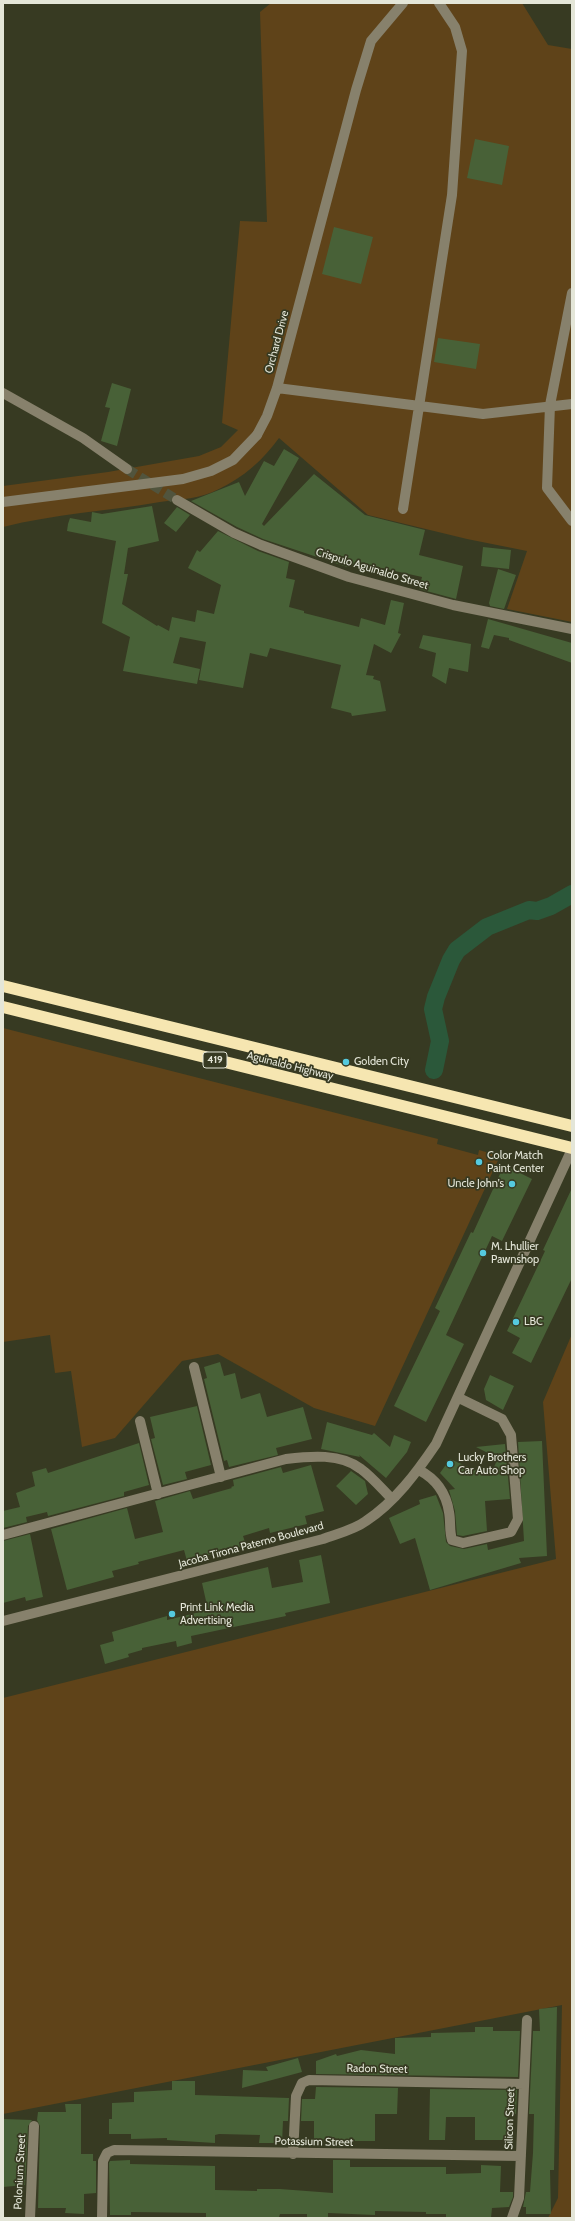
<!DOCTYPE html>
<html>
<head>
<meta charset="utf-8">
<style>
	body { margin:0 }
	#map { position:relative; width:575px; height:2221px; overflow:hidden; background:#373a22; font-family:Cabin,sans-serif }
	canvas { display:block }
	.frame { position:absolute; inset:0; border:4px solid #e4e6d8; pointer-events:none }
</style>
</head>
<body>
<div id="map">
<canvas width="575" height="2221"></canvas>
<div class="frame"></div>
</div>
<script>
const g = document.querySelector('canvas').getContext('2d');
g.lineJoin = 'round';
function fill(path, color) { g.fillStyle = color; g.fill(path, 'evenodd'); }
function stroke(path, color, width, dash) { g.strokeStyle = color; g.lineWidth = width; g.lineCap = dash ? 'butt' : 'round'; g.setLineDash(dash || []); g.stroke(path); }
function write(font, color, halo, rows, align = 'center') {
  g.font = font + ' Cabin,sans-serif'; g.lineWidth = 3.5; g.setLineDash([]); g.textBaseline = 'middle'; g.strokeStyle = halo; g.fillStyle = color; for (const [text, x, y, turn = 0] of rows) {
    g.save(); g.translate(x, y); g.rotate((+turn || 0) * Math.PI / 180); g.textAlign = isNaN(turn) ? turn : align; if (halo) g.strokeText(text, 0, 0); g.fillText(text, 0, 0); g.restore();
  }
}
const green = new Path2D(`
	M271,3H522L548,45L572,49V622L507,609L527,551L467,539L368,515L279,438C263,460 244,477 219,489C201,499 180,499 160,502C107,511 54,514 3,527V486L108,472L199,456L221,447L238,430L222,423L240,221L267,222L260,12Z
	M3,1028L438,1139L437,1144L478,1155L479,1150L500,1156L375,1426L314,1408L218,1354L182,1361L115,1438L82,1447L71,1371L55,1373L50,1335L3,1342Z
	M572,1334V2218H548L558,2198L562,2005L3,2114V1698L556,1559L543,1402Z`);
const canal = new Path2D(`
	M434,1070L440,1041L433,1009L436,997L451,960L457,950L487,927L529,910L537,911L551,906L572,894`);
const building = new Path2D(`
	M475,139L509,146L502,185L467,178Z
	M334,227L373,237L361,284L322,274Z
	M438,338L480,344L476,369L434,362Z
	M112,383L131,389L117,446L101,441L110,408L105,407Z
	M284,449L299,458L262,524L264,526L314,474L365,515L425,530L419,555L463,566L456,599L419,589L422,577L377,567L376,571L348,565L347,567L263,539L237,527L191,501L239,482L245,496L264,461L274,466Z
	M152,506L159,541L128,548L124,574H128L122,604L157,626L158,625L169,631L172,617L195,622L197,610L214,614L221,585L188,568L197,550L200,552L218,531L258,551L289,562L286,578L295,580L289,607L304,611V613L359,627L361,618L385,625L391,600L404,603L398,633L401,634L391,653L374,644L366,675L374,676L373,679L380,681L386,711L352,716L351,713L331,708L341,665L270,648L267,657L250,653L243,688L199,680L206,642L180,637L173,663L200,669L197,684L123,671L130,637L102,623L116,541L67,531L68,524L70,518L91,522L92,512L102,514Z
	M177,507L190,515L176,532L164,523Z
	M483,547L511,550L509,569L481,566Z
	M498,569L516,575L504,609L490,606L489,603Z
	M488,619L572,643V663L509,640V638L494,635L489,649L481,647Z
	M423,635L471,644L468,672L449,668L446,684L432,676L436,653L419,648Z
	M504,1165L532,1179L502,1241L492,1236L446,1335L464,1344L426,1422L394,1406L440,1311L435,1308L471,1232L473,1233Z
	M572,1188V1278L531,1363L512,1353L520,1338L507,1331L545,1251L543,1250Z
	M220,1362L224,1376L235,1373L241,1399L260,1393L267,1417L303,1407L312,1439L276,1448L278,1455L229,1467L227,1460L224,1461L204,1379L207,1378L204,1367Z
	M490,1375L514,1386L503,1410L486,1400L484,1389Z
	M197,1406L211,1465L185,1472L187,1479L163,1485L151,1439L155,1438L150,1417Z
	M327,1422L372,1435L374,1433L390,1447L394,1435L411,1442L407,1452L386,1478L359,1455L360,1457L321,1449Z
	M542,1441L547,1556L519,1558L521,1563L430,1590L415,1538L400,1544L389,1518L420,1504L419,1500L436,1495L443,1513L446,1542L450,1546L464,1549L487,1544L488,1550L524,1541L518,1442Z
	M139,1443L149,1485L124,1492V1496L48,1516L47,1512L26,1517L27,1522L3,1528V1511L20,1507L16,1493L35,1486L32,1472L46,1468L48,1473Z
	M505,1444L510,1499L485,1501L487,1531L463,1536L457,1535L455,1511L449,1490L455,1489L440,1473L450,1459L490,1476L498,1458L476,1447Z
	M311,1465L324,1511L305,1516L307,1524L270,1533L269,1528L243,1536L246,1545L224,1553L223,1551L187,1561L184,1550L138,1562L139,1564L112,1571L114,1577L67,1590L51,1529L127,1508L135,1539L163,1532L155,1501L190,1491L193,1499L232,1488L231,1487L234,1486L233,1480L281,1467L283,1473Z
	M351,1471L365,1481L368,1494L356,1505L336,1486Z
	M30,1534L43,1597L26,1601L25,1597L3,1603V1541Z
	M321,1555L330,1603L285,1613L286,1616L191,1636L192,1643L177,1647L176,1641L142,1648V1650L128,1654L129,1657L105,1664L100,1645L114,1641L112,1632L167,1616V1620L208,1610L202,1583L268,1567L272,1588L303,1582L299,1560Z
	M557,2007L554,2170H550L551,2214H526V2207H523L526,2192H530L533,2153L534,2114H529L533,2031H540L539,2009Z
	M475,2027H493V2031H520L518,2077L316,2074V2061L336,2054L337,2056L361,2050L395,2054V2038L431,2037V2033L475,2032Z
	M298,2058L302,2072L242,2088L243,2070L268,2071L266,2067Z
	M172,2081H195V2095L289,2098L288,2121H283L282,2143H259L260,2135L219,2134L215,2135V2143L167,2140V2138L131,2139V2134H109V2119H112V2103L134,2102V2092L172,2090Z
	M316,2087L398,2088L397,2114H375V2141H350V2147H333V2140L314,2139V2121H301L302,2099H315Z
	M430,2089L517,2090L516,2114H508V2140H475V2117H446L445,2140H429Z
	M65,2104H81V2154H93V2161H96V2193L84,2194V2214L65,2213L66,2208H38L40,2126L37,2120L38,2112H66Z
	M3,2119L32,2120L28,2126L25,2185L3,2187Z
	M130,2160V2164L215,2166V2190L257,2191V2189H280L333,2193V2160H350V2167H446V2174L481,2173V2165L501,2166L500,2192H513V2197L509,2207L492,2208L491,2218H446V2214H426V2212L375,2211V2215L328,2213V2218H307V2214H280L279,2217L206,2218V2213L131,2212V2215H110L109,2163L110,2161Z`);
const minorTunnel = new Path2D(`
	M127,469L177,500`);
const minor = new Path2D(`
	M572,293L550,405L547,488L572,521
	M277,388L483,414L572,404
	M3,393L83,438L127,469
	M257,435L267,416L277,388L356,90L371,41L403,3
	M177,500L234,533L261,545L349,577L453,605L572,629
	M403,509L452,195L462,51L455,27L439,3
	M194,1367L221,1477
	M140,1421L158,1494
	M419,1470C436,1479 446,1492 449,1512C451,1522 449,1530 452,1540L463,1543L511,1532L518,1519L511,1435L502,1419L459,1398
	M3,1535L286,1459C310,1456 341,1453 361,1469C372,1477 382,1489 392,1499
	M3,1621L323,1539C336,1534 354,1530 366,1521C395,1502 417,1472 436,1444L572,1149
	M293,2154L296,2096L302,2083L309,2080L524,2084
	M30,2218L34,2126
	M102,2218L103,2161L107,2153L114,2150L521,2156
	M512,2218L519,2198L527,2020`);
const highway = new Path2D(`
	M3,986L572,1126
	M3,1007L572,1148`);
const minorBridge = new Path2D(`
	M3,502L183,479L211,471L233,460L257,435`);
const markers = [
	[346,1062,4,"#55cadf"],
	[479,1162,4,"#55cadf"],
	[512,1184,4,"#55cadf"],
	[483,1253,4,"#55cadf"],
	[516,1322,4,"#55cadf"],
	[450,1464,4,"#55cadf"],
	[172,1614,4,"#55cadf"]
];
const shields = [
	[215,1060,24]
];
const shieldNames = [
	["419",215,1060]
];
const streetNames = [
	["Orchard Drive",277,342,-75],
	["Crispulo Aguinaldo Street",372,569,17],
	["Aguinaldo Highway",290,1066,14],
	["Jacoba Tirona Paterno Boulevard",251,1545,-15],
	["Radon Street",377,2069,1],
	["Silicon Street",510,2119,-88],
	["Potassium Street",314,2142,1],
	["Polonium Street",20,2172,-87]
];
const poiNames = [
	["Golden City",354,1062],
	["Color Match",487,1156],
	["Paint Center",487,1169],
	["Uncle John's",504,1184,"right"],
	["M. Lhullier",491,1247],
	["Pawnshop",491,1260],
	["LBC",524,1322],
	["Lucky Brothers",458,1458],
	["Car Auto Shop",458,1471],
	["Print Link Media",180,1608],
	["Advertising",180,1621]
];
fill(green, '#5f4319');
stroke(canal, '#2b583a', 18);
fill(building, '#486137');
stroke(minorTunnel, '#51543d', 10, [10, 5]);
stroke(minor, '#87816c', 10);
stroke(highway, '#f6e6b1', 12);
stroke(minorBridge, '#87816c', 10);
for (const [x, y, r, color] of markers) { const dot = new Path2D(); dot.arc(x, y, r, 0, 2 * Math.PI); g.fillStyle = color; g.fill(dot); stroke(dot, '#373a22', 1.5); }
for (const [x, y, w] of shields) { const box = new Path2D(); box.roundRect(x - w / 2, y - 8, w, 16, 3); g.fillStyle = '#373a22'; g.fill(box); stroke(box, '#e4e6d8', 1); }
write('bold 10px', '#e4e6d8', null, shieldNames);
write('11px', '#e4e6d8', '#373a22', streetNames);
write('11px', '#e4e6d8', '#373a22', poiNames, 'left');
</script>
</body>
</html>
